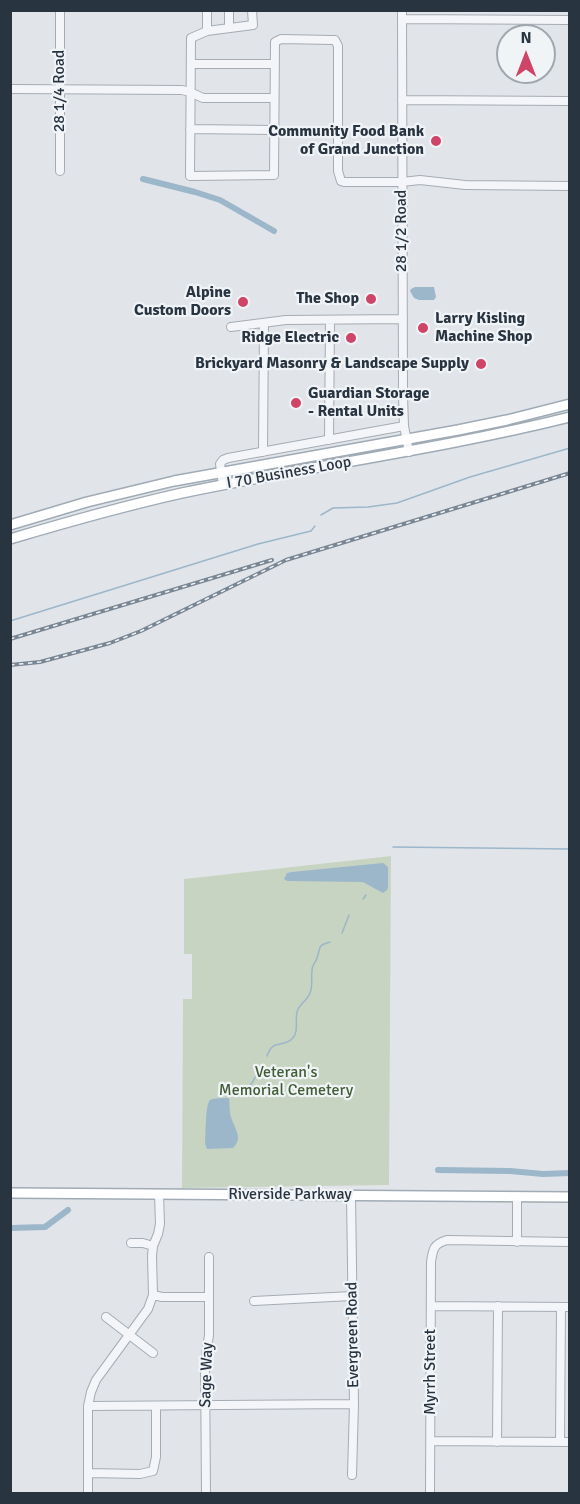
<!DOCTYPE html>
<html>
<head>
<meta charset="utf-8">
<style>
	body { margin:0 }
	#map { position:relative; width:580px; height:1504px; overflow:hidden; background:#e1e5ea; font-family:Signika,sans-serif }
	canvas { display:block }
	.frame { position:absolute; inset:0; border:12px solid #293441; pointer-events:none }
	.north { position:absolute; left:496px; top:24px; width:60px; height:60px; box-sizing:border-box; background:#f0f4f7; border:2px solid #a0a7ae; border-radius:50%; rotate:0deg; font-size:16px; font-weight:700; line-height:24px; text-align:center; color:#293441 }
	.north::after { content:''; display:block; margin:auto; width:21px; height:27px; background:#cf4567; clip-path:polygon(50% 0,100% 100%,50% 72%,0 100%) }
</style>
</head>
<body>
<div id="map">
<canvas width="580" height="1504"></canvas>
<div class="frame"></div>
<div class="north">N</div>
</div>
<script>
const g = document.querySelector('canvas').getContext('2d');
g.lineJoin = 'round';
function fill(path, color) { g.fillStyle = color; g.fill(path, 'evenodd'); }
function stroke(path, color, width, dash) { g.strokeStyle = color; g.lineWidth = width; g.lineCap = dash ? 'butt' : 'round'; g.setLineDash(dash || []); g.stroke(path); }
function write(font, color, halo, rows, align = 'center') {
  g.font = font + ' Signika,sans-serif'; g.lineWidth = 4.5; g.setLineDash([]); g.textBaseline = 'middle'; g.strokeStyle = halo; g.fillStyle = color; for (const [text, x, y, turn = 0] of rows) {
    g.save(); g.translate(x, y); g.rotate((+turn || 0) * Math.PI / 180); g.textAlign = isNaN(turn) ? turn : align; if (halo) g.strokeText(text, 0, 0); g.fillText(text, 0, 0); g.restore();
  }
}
const green = new Path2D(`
	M391,856L389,1185L182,1188L183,999H192V954H184V879Z`);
const water = new Path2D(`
	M415,287H434L436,297L434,300H419L414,298L410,291L411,289Z
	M383,863L388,867V887L387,890L383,893L363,882L287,881L284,879L287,873L292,872Z
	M229,1098C230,1104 229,1111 231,1117C234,1128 244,1138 233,1148L207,1149L205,1143C206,1136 205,1104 210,1100C214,1098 224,1098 229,1098Z`);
const stream = new Path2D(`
	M321,515L333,508L368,507L397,503L470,477L570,448
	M10,621L258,544L311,531L315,526
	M393,847L570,849
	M363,899L366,895
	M342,933L349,915
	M267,1056C273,1038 283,1048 292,1039C299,1033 295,1020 297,1012C299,1004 307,1001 310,993C313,986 311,978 312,970C312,965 316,962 317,958C321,946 317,946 330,942
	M244,1092L252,1083L257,1074`);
const canal = new Path2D(`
	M143,179L195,192L220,200L274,231
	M438,1170L510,1171L543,1174L570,1173
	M10,1228L45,1227L68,1210`);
const minor = new Path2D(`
	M60,10V171
	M207,10V31
	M252,10L253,25L207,31L191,38L190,176L274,175L275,42L281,39L332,40H335L338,46V171L341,181L344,182H402L420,180L465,185L570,186
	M402,10L403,395L404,426L409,452
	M402,19L570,20
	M229,27V10
	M191,64H274
	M10,89L182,90L190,92L203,98H274
	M402,100L570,101
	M190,129L274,130
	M231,327L286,320L403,319
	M329,440L330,320
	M263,452L264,323
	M223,485L220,464L223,460L228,458L404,426
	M351,1196L354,1404L352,1475
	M517,1242V1197
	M131,1243H143L153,1246
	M153,1295L162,1297H209
	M254,1301L352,1296
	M432,1306L570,1307
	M106,1317L153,1353
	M88,1406L354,1404
	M431,1441L570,1442
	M497,1442L498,1306
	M560,1442L561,1307
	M88,1473L140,1474L153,1471L156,1457V1406
	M88,1494V1406L91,1392L96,1380L148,1309L153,1295L152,1256L153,1246L158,1234L160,1224L159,1194
	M206,1494L205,1362L209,1335V1257
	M430,1494L431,1262C433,1248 434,1244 447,1240L570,1242`);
const major = new Path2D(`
	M10,525L87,502L174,481L458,430L507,420L570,404
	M10,539C67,522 124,506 182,493C311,466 441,449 570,417
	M10,1193L570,1197`);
const rail = new Path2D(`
	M10,639L272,560
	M10,665L40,662L110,643L141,631L286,560L570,473`);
const markers = [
	[436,141,6,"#cf4567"],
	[371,299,6,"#cf4567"],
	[243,302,6,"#cf4567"],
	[423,328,6,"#cf4567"],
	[351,338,6,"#cf4567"],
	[481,364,6,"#cf4567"],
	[296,403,6,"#cf4567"]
];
const streetNames = [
	["28 1/4 Road",60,91,-90],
	["28 1/2 Road",402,231,-90],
	["I 70 Business Loop",289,473,-10],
	["Riverside Parkway",290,1195],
	["Evergreen Road",353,1335,-91],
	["Myrrh Street",431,1372,-90],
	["Sage Way",207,1375,-88]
];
const poiNames = [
	["Community Food Bank",424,132],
	["of Grand Junction",424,150],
	["Alpine",231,293],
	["Custom Doors",231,311],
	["The Shop",359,299],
	["Larry Kisling",435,319,"left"],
	["Machine Shop",435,337,"left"],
	["Ridge Electric",339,338],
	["Brickyard Masonry & Landscape Supply",469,364],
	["Guardian Storage",308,394,"left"],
	["- Rental Units",308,412,"left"]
];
const parkNames = [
	["Veteran's",286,1073],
	["Memorial Cemetery",286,1091]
];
fill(green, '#c8d4c2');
fill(water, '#9cb6ca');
stroke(stream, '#9cb6ca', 1.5);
stroke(canal, '#9cb6ca', 6);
stroke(minor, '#a6acb4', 10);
stroke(major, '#a0abb5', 12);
stroke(minor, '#f3f5f8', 8);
stroke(major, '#fff', 9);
stroke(rail, '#7a8693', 4);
stroke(rail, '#f0f4f7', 1.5, [4.5]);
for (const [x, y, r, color] of markers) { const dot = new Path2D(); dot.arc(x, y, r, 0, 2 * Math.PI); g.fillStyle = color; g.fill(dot); stroke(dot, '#f0f4f7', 2); }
write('16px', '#293441', '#f0f4f7', streetNames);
write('bold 16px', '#293441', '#f0f4f7', poiNames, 'right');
write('16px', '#415d36', '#f0f4f7', parkNames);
</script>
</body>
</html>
